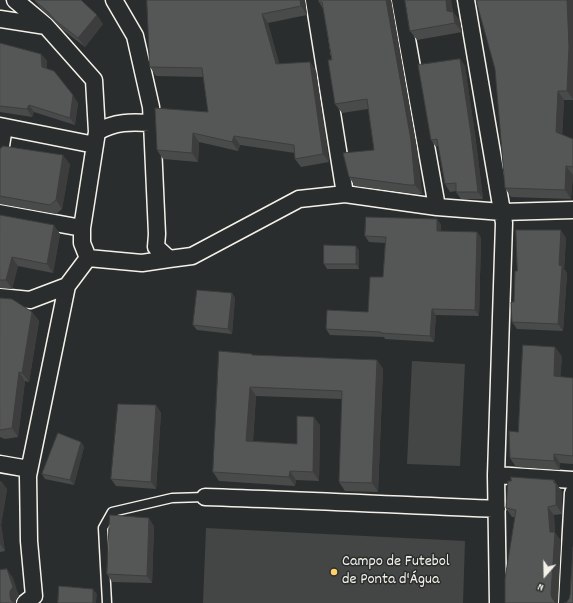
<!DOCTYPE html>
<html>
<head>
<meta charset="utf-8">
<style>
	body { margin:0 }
	#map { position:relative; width:573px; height:603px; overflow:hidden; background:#2a2d2e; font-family:Dekko,sans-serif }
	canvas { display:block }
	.north { position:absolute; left:525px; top:555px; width:40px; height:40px; -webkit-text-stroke:3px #2a2d2e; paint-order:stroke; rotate:200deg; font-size:11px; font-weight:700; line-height:16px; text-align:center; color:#f4f1e8 }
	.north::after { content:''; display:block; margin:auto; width:14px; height:18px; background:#f4f1e8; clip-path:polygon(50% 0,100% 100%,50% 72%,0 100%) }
</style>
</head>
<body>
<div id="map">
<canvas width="573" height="603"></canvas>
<div class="north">N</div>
</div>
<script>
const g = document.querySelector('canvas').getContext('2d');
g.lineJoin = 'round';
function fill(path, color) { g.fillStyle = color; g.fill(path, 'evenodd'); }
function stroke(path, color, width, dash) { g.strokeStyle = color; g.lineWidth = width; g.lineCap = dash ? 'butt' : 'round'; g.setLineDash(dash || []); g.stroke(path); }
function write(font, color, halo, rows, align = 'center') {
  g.font = font + ' Dekko,sans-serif'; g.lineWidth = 3; g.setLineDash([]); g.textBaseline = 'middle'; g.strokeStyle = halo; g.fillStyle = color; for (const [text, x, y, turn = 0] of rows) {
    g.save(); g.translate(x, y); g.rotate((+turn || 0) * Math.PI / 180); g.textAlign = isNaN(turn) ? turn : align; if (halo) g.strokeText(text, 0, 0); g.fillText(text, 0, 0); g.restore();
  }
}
const green = new Path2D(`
	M412,361L465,364L460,466L407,464Z
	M206,528L465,541L463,603H203Z`);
const lane = new Path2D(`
	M107,603L103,528L112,512L172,498L205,497`);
const street = new Path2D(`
	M15,0L46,26L94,80L97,132L82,228V243L88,258L142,263L169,259
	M114,0L135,36L151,107L152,123L157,234L156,247L169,259L192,256L299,199L345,194L437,207L502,212L573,210
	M314,0L345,194
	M400,0L437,207
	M466,0L504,223L496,475L498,603
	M0,19L46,26
	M0,126L95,145
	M97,132C116,121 131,122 152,123
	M0,152L4,127
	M0,213L82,228
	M0,297L30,300L67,286L88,258
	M0,464L29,469
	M496,475L573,480
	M205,497C303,500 400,505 497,509
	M25,603L34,596L29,541L28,476L67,286
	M567,603L573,493`);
const wall = new Path2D(`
	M147,0L305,1L307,15L268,23L279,64L310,62L316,71L329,162L301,167L295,159V153L240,145L238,151L199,142L198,162L163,159L157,150L208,112L203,77L156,76L150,67Z
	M319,0H391L417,149L422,194H416L355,186L349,177L374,150L368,109L342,113L335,104L332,60L323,9L319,2Z
	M451,0L453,12L460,21L462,32L417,40L410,31Z
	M573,0V100H564L562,135L573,139V175L571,199L511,197L505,188Z
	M35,1L103,24L85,47L63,30L52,19L42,10Z
	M0,46L41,54L47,61V69L78,103L75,125L34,112L32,117L0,112Z
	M460,59L465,66L476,142L483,199H461L456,192V191L450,192L445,184L438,146L436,147L431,140Z
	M0,149L70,164L62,209L56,214L0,204Z
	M0,215L60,234L53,273L18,266L12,289L0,288Z
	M437,219L441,225V231L477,232L481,238L479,316L436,315L434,342L385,339L384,337L330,335L326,329L368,312L383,277L385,243L369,242L365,236Z
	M566,238L564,269L567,273L563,331L517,329L512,322L514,302L517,271Z
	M356,246L359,251V269H327L324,264Z
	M232,293L235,298L232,334L197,330L193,325Z
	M0,298L32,312L39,321L29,382L25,381L18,437L5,439L0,437Z
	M253,355L377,360L383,369L378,492L345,491L339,482L342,399L256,396L253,441L297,444L320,425L319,481L296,480L295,486L219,481L213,472Z
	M562,356L560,377L573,378V464L560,463V470L516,467L510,458L518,432Z
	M156,405L161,413L156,489L116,486L111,479Z
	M81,442L84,447L74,485L45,479L42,474Z
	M554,480L562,492V514L554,515L555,533L561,541L515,517H512L506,508Z
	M0,481L7,489L1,525L5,551L0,552Z
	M154,526L152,583L112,582L107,574Z`);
const shadedWall = new Path2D(`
	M300,0H305L307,15L301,6Z
	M386,0H391L417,149L422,194L415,185Z
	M446,0H451L453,20L447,11Z
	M567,0H573V99L567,91Z
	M453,12L460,21L462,32L455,23Z
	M262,14L268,23L282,73L276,64Z
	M97,15L103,24L85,47L78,38Z
	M41,54L47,61V74L42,67Z
	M460,59L465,66L476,142L483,199L478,192Z
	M310,62L316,71L329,162L323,154Z
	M558,91L564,100L562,141L556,132Z
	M73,95L78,103L75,125L70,118Z
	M29,105L34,112L32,117L27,109Z
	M193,133L199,142L198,162L192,153Z
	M234,136L240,145L238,151L232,142Z
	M63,155L70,164L62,209L56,200Z
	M566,166L573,175L571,199L565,190Z
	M437,219L441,225V237L437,231Z
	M54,225L60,234L53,273L47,264Z
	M561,230L566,238L564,269L567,273L563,331L558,324L559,265Z
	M477,232L481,238L479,316L475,310Z
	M356,246L359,251V269L356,264Z
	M12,257L18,266L12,289L6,280Z
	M232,293L235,298L232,334L228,329Z
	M432,309L436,315L434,342L430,336Z
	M32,312L39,321L29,382L22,373Z
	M555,347L562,356L560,385L554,376Z
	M377,360L383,369L378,492L372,483Z
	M19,372L25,381L18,437L12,428Z
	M250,387L256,396L252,450L246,441Z
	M156,405L161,413L156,489L151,482Z
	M314,417L320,425L319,481L313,472Z
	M81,442L84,447L74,485L70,480Z
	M554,454L560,463V470L554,461Z
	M290,471L296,480L295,486L289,477Z
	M554,480L562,492V514L556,505Z
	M1,481L7,489L1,525L5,551L0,544V485Z
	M548,507L554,515L555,533L561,541L558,603H556L552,598L551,594L550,532Z
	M149,518L154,526L152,583L147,576Z
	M7,569L13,578L19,596L16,600V603H13L10,596Z
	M93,589L97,594L96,603H93Z`);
const building = new Path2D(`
	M35,0H81L97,15L78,38L56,21L46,10L35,1Z
	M147,0H300L301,6L262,14L276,64L310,62L323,154L295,159L294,145L234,136L232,142L193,133L192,153L157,150L155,108L208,112L202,68L150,67Z
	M319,0H386L411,140L415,185H409L349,177L343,153L374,150L367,99L335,104L328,60H332L322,2H319Z
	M405,0H446L447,11L453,12L455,23L410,31Z
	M477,0H567L569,46L567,91H558L556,132L573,139V167L566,166L565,190L505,188L495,69L477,4Z
	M0,43L41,54L42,67L54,71L73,95L70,118L29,105L27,109L0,106Z
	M460,59L471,134L478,192H456V183L445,184L437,139L431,140L418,65Z
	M3,146L63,155L56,200L50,205L0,196V149Z
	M0,215L54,225L47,264L12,257L6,280H0Z
	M366,217L437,219V231L477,232L475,310L432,309L430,336L381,333V332L326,329L327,310L368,312L370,277H383L386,237L365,236Z
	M516,230H561L559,265L562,266L558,324L512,322L511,302H514L515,271H517Z
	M324,245L356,246V264H324Z
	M197,290L232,293L228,329L193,325Z
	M0,298L12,299L32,312L22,373L19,372L12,428L0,430Z
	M523,345L555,347L554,376L573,378V456L554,454V461L510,458L509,431L518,432Z
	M219,351L252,354V355L377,360L372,483L339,482L342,391L250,387L246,441L297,444V416L314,417L313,472L290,471L289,477L213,472Z
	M118,404L156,405L151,482L111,479Z
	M58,433L81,442L70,480L42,474Z
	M511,477L554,480V483H556V505L548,507L550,532H555L551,594L552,598L555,602L558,603H505V579L516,510L506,508L508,481H511Z
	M110,515L149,518L147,576L107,574Z
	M573,547V603H564H566L569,599L570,595Z
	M7,569L13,587L10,591V596L11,600L15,603H0V570Z
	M59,586L93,589V603H58Z`);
const markers = [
	[334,572,4,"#ffd166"]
];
const poiNames = [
	["Campo de Futebol",342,563],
	["de Ponta d'Água",342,581]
];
fill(green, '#444645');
stroke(lane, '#f4f1e8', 11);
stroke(street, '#f4f1e8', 19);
stroke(lane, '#2a2d2e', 8);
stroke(street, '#2a2d2e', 16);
fill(wall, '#494b4a');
fill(shadedWall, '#3c3d3c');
fill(building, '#555756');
stroke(building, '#3c3d3c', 1);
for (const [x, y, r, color] of markers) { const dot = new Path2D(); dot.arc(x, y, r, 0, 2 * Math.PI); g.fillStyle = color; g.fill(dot); stroke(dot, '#2a2d2e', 1.5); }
write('16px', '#f4f1e8', '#2a2d2e', poiNames, 'left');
</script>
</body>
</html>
